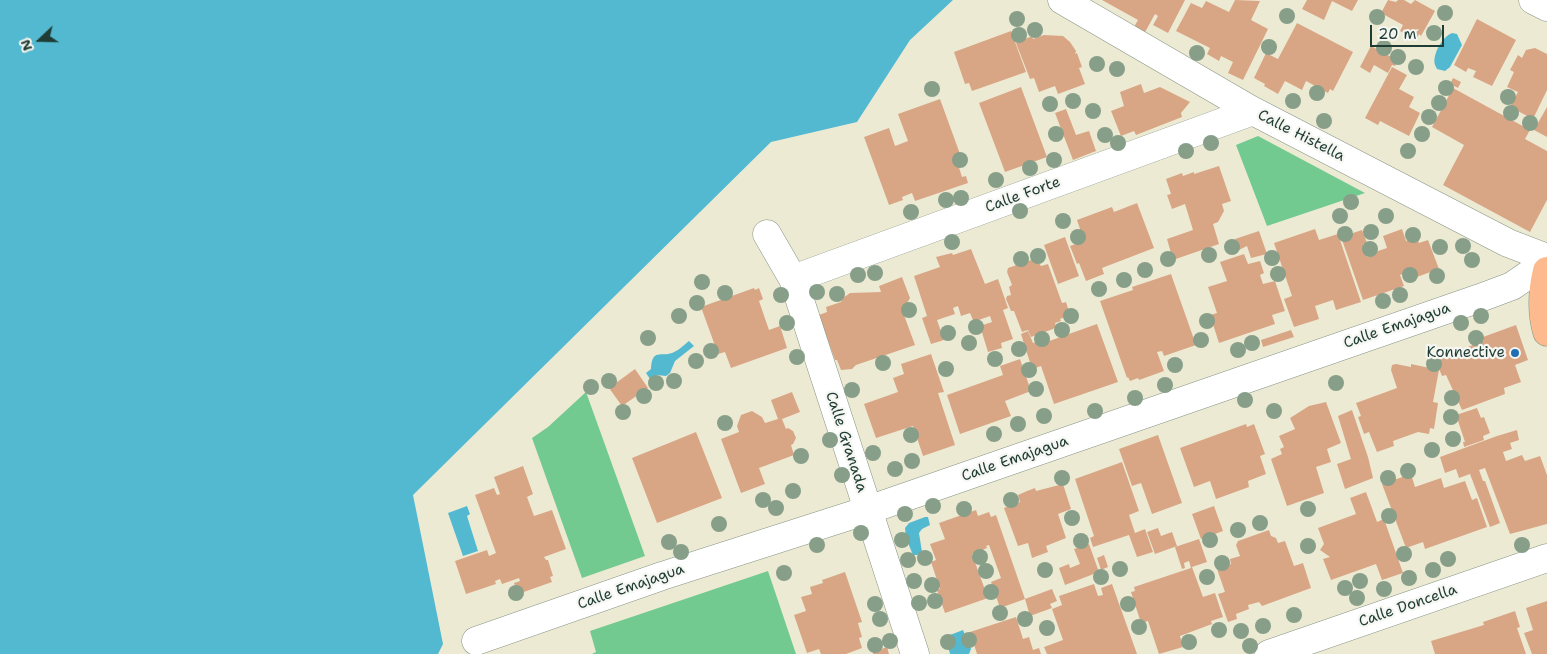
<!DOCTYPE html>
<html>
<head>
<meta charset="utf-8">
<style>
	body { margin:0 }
	#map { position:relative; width:1547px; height:654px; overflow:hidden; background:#edead4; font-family:"Shantell Sans",sans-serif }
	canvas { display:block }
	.north { position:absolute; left:15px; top:15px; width:50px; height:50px; -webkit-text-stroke:4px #f6f6f2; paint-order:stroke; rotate:249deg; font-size:14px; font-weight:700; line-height:20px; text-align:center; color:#1f3d34 }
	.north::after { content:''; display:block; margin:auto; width:18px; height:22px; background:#1f3d34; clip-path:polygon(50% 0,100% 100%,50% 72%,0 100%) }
	.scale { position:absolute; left:1370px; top:25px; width:74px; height:22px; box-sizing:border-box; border:2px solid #1f3d34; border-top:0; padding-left:6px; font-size:15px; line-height:18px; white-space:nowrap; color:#1f3d34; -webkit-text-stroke:4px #f6f6f2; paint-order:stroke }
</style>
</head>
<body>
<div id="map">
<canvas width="1547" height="654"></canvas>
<div class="north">N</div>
<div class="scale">20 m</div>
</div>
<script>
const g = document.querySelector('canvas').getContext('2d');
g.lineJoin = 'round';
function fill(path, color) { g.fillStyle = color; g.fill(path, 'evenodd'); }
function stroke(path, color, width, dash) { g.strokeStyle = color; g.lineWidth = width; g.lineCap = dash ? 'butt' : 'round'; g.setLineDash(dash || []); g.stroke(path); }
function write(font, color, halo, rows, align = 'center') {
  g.font = font + ' "Shantell Sans",sans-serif'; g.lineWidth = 4.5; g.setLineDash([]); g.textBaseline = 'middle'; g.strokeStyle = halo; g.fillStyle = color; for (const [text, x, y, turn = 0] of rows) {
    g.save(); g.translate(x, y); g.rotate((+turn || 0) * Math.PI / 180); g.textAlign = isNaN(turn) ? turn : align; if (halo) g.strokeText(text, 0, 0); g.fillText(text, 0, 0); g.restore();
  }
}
const green = new Path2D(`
	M1258,136L1365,193L1267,226L1236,145Z
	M586,392L645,556L582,578L532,438L548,427Z
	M768,571L796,654H592L596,652L590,631Z`);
const water = new Path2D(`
	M0,0H953L910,40L857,122L771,142L413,495L443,644L438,654H0Z
	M1452,33L1457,34L1462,45L1450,67L1445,71L1437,69L1435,65C1432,55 1442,37 1452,33Z
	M689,341L694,346L675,361L670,373L666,376L657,375L650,379L646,373L651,369C652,348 661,357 672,353C678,351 684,345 689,341Z
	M467,506L470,514L467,516L478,551L463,556L448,513Z
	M925,517H928L930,525L922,529L919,533L922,552L917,555H913L906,538L905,528L909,523Z
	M963,630L971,649L969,654H950L948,646L945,644L950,635Z`);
const building = new Path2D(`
	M1102,0H1185L1168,33L1153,25L1158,16L1155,14L1144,34L1134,27L1138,20Z
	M1235,0L1260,1L1251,20L1268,29L1243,80L1228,73L1233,62L1221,56L1219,61L1207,54L1210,48L1176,31L1191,3L1202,8L1206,1L1229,12Z
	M1307,0H1358L1352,11L1332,1L1324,20L1302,9Z
	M1388,0L1396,2L1398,0H1404L1411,4L1415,0L1435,11L1421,36L1419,34L1416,40L1400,31L1403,25L1381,13Z
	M1477,19L1516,40L1492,86L1473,77L1476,71L1468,68L1466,72L1454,65Z
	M1297,23L1353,52L1333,91L1330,89L1328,93L1306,81L1302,90L1285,81L1278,94L1264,86L1265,84L1254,78L1266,53L1278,59Z
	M1011,31L1026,72L972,91L969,83L965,84L954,52Z
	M1044,35L1063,36L1070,42L1076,51L1075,54L1077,53L1082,67L1079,68L1085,84L1058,94L1055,86L1039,92L1034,78L1030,79L1016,43L1032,36L1033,39Z
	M1371,46L1397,60L1395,66L1392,65L1388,73L1374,65L1370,73L1360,67Z
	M1535,48L1547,54V90L1533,119L1510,107L1518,92L1507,87L1514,72L1510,70L1518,55L1522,58L1526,50Z
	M1392,67L1407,75L1399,89L1414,97L1409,107L1420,113L1409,136L1380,121L1378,125L1365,118Z
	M1453,78L1461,82L1458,88L1450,84Z
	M1141,84L1144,93L1160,87L1190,102L1181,113L1182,117L1136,135L1134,131L1121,136L1111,111L1124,106L1120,92Z
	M1021,87L1047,157L1005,172L979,103Z
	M1453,88L1530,130L1525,139L1547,151V200L1530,232L1443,185L1464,145L1432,127Z
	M940,99L960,154L955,155L962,177L966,176L968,183L915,201L912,193L902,197L903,200L889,205L864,137L889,128L895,146L908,141L898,114Z
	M1547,107V137L1534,130Z
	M1066,109L1076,135L1089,131L1096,151L1073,160L1055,113Z
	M1219,166L1231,201L1222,204L1224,211L1218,222L1213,224L1219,244L1173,260L1167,239L1193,230L1185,204L1172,209L1167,195L1171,194L1166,179L1182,173L1183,176L1194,172V174Z
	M1137,203L1154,248L1102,268L1104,274L1086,281L1079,263L1077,264L1070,246L1084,241L1077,220L1112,207L1114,212Z
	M1315,229L1319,240L1338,234L1361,302L1336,310L1333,300L1315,306L1319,319L1294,327L1284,299L1292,296L1274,243Z
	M1402,229L1406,241L1417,237L1419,243L1428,240L1439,269L1414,278L1411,271L1400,275L1404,286L1363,300L1341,237L1362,230L1367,243L1363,244L1367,257L1373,255L1372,253L1387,248L1383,236Z
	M1259,231L1267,254L1251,258L1247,246L1239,250L1235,239Z
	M1065,237L1079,276L1058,284L1044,245Z
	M971,249L985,284L998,279L1008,308L1003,310L1013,339L1001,343L1002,348L988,352L980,326L992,322L990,316L976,321L973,320L970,313L961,316L958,306L953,308L955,314L937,320L944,340L931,344L922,318L927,316L914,276L940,267L936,257L952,253L953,255Z
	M1244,254L1248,264L1260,261L1264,273L1260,275L1263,284L1275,281L1285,311L1272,315L1275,324L1219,343L1210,315L1217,313L1208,287L1227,281L1220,262Z
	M1034,259L1038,261L1041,266L1048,264L1062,303L1066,302L1070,315L1060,319L1061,321L1055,323L1056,327L1053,329L1031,337L1028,330L1022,332L1014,311H1011L1006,299L1007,296L1011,295L1009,287L1012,285L1007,272L1008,268Z
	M1171,274L1196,345L1164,356L1162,351L1157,352L1164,371L1139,380L1138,378L1130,381L1128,377L1127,378L1100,301L1133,290L1132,287Z
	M902,277L910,298L906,305L904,315L915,345L856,365L852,369L841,370L837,360H835L819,315L827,312L826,307L841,302L843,298L850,293L881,292L879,286Z
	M754,288L755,290L759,288L763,299L759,301L769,330L780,326L787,348L731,368L725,352L718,354L701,307Z
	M1097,324L1118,382L1054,404L1041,366L1032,369L1021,334L1028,331L1033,343L1037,342L1038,345Z
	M1516,325L1528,360L1515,365L1521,382L1504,388L1505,394L1462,410L1446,375L1442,376L1435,359L1484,341L1483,337Z
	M1291,330L1294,337L1263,347L1261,340Z
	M931,354L944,392L938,393L955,445L923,456L913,426L876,438L864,404L898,392L893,378L904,374L901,364Z
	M1020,359L1031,391L1005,401L1011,416L960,434L947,395L1003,375L1000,366Z
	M1396,364L1411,367V364L1439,370L1433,402L1438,403L1434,429L1430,428L1429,434L1418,432L1393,441L1394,446L1377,452L1369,432L1364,434L1358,417L1361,416L1356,403L1397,388L1391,370L1392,365Z
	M635,369L648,388L622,406L609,388Z
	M792,392L800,412L782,419L786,429L788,428L793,431L796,438L793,444L791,445L794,455L759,468L765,484L741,493L721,439L739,432L737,426L741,415L752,411L762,417L765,423L778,419L771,400Z
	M1326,402L1341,443L1327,449L1331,462L1316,467L1324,493L1287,506L1271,459L1282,454L1280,449L1284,447L1279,436L1295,429L1290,418L1309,406Z
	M1477,408L1481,418L1484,417L1490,433L1483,436L1484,440L1464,447L1463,442H1465L1456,415Z
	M1352,410L1368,457L1373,478L1345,489L1337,464L1351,459L1338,416Z
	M1246,424L1247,427L1254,424L1265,454L1260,456L1266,474L1248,481L1249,487L1216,499L1210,481L1194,487L1180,448Z
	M1517,430L1519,440L1510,443L1512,449L1503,452L1506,461L1522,455L1525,461L1540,456L1547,475V524L1510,534L1485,468L1479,470L1483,481H1485L1500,523L1490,527L1470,474L1459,478L1456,469L1445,473L1440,457L1497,436Z
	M696,432L722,498L657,523L632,458Z
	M1158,435L1182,503L1152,514L1141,483L1132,486L1119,449Z
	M1122,462L1139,511L1129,515L1135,533L1145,529L1153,552L1137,557L1129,535L1093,547L1090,538L1094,536L1075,479Z
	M523,466L533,494L527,497L534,516L552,510L566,549L544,557L546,560H548L553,576L550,577L552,582L518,594L514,583L520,581L519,578L502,584L500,579L495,581L496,584L466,594L455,561L487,550L489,556L496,553L475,495L494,488L497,495L500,494L494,477Z
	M1411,474L1415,487L1441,478L1444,488L1465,481L1472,500L1477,498L1487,527L1425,549L1423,542L1406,548L1382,484Z
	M1063,484L1071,509L1058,514L1066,538L1046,546L1048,552L1032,558L1028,543L1018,546L1004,508L1020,502L1018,495L1027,491L1035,488L1036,491Z
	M1366,492L1377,522L1384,519L1403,573L1382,580L1376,564L1331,580L1323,559L1330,557L1320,550L1324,544L1318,528L1356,514L1350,498Z
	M1214,506L1223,531L1201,539L1192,514Z
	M976,510L978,516L989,512L991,517L996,515L1025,599L1052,589L1057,601L1050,604L1052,608L1030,616L1025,599L1000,608L991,582L1001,578L989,545L986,546L987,548L972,554L988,598L945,613L937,590L940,589L931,562L936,560L930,544L945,539L939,523Z
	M1158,528L1161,536L1172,532L1177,546L1155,554L1147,532Z
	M1269,530L1271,536L1276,538L1278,543L1285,541L1294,566L1303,563L1311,588L1262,606L1259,602L1248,605L1249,609L1236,614L1237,619L1228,622L1218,594L1225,592L1217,569L1231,564L1230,559L1240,556L1236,545L1238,541Z
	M1199,539L1207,562L1192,567L1203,597L1215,593L1223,617L1211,621L1212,624L1180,636L1183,647L1159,654L1148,621L1141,623L1131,592L1135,591L1134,587L1191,568L1189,561L1184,563L1185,568L1182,569L1175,547Z
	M1089,544L1099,572L1065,585L1059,568L1069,564L1070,568L1080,564L1074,549Z
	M1104,555L1108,567L1101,570L1097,558Z
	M845,572L862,622L858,623L862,637L859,638L862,648L846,654H821L819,649L807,653L794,615L806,611L801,597L812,594L810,587L823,583L822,580Z
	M1094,584L1098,596L1103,595L1101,588L1112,584L1137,654H1047L1044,647L1063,640L1052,609L1062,605L1059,596Z
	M1547,601V654H1532L1524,633L1533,630L1526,608Z
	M1515,611L1520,627L1517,628L1526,654H1435L1431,641L1484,625L1483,622Z
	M1016,617L1023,639L1029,637L1033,650L1039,648L1041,654H977L970,632Z
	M887,647L889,654H873V652Z`);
const minor = new Path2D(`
	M1062,0L1253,111L1508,243L1547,258
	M1533,0L1547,7
	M767,234L793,279L915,654
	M793,279L1253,111
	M476,641L662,576L868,510L1480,298L1512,286L1547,262
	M1269,654L1547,558`);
const major = new Path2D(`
	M1547,271C1542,292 1541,311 1547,332`);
const trees = [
	[1445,13],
	[1287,16],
	[1377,17],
	[1017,19],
	[1035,30],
	[1434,33],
	[1019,35],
	[1269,47],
	[1384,48],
	[1197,53],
	[1398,57],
	[1097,64],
	[1416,67],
	[1117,69],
	[1446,88],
	[932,89],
	[1317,93],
	[1508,97],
	[1073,101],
	[1293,101],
	[1439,103],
	[1050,104],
	[1093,111],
	[1511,113],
	[1429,117],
	[1324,121],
	[1530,123],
	[1056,134],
	[1422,134],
	[1105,135],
	[1118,143],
	[1211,143],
	[1186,151],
	[1408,151],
	[960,160],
	[1054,160],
	[1030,168],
	[996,180],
	[961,198],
	[946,200],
	[1351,202],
	[1020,211],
	[911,212],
	[1340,216],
	[1386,216],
	[1063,221],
	[1371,232],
	[1345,234],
	[1413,235],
	[1078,237],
	[952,242],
	[1463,246],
	[1232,247],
	[1440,247],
	[1370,249],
	[1209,255],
	[1038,256],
	[1272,258],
	[1021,259],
	[1168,259],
	[1472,260],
	[1145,270],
	[875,273],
	[1278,274],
	[858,275],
	[1410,275],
	[1437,276],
	[1124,280],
	[702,282],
	[1099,289],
	[817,292],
	[725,293],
	[837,294],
	[781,295],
	[1400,295],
	[1383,301],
	[697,303],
	[909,310],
	[679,316],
	[1071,316],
	[1481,316],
	[1207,321],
	[787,323],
	[1461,323],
	[976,327],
	[1062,330],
	[948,333],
	[648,338],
	[1476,338],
	[1042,339],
	[1201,340],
	[969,343],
	[1252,343],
	[1019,349],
	[1238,350],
	[711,351],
	[797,357],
	[995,359],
	[696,361],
	[883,363],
	[1434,364],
	[1175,365],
	[946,369],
	[1029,370],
	[609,381],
	[674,381],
	[656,383],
	[1336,383],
	[1165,385],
	[591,387],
	[1036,389],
	[852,390],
	[644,396],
	[1135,398],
	[1452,398],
	[1245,400],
	[1095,411],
	[1274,411],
	[623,412],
	[1044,416],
	[1451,417],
	[725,423],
	[1018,424],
	[994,434],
	[911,435],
	[1453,439],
	[830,440],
	[1432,450],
	[873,453],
	[801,456],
	[912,461],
	[895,469],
	[1408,471],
	[842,475],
	[1062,478],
	[1388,478],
	[793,491],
	[763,500],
	[1011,500],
	[933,506],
	[776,508],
	[964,509],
	[1308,509],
	[905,514],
	[1389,516],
	[1072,518],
	[1260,523],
	[719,524],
	[1238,530],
	[861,533],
	[902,540],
	[1210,540],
	[1081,541],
	[669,542],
	[817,545],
	[1522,545],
	[1308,546],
	[681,552],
	[1404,554],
	[980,557],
	[925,558],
	[1448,559],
	[908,560],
	[1222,563],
	[1120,569],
	[1045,570],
	[1433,570],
	[986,571],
	[784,573],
	[1101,577],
	[1207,577],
	[1409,578],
	[914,581],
	[1360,581],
	[932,585],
	[1345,588],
	[1384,589],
	[991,592],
	[516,593],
	[1357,598],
	[935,601],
	[919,603],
	[875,604],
	[1128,604],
	[1000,613],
	[1294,615],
	[880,619],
	[1025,619],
	[1263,626],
	[1139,627],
	[1047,628],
	[1219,630],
	[1241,631],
	[969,640],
	[890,641],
	[948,642],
	[1189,642],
	[875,645],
	[1250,646]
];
const markers = [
	[1515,353,5,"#1f6fb2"]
];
const streetNames = [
	["Calle Histella",1301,136,27],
	["Calle Forte",1023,195,-20],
	["Calle Emajagua",1397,326,-19],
	["Calle Granada",846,442,72],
	["Calle Emajagua",1015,459,-19],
	["Calle Emajagua",631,587,-19],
	["Calle Doncella",1408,606,-19]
];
const poiNames = [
	["Konnective",1505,353]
];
fill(green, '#72ca90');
fill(water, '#53b9d1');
fill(building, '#d9a685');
stroke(minor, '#869484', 29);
stroke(major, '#869484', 29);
stroke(minor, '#fff', 28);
stroke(major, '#fcba8e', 28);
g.fillStyle = '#879e89';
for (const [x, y] of trees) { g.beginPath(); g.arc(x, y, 8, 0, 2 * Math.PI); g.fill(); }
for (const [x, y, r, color] of markers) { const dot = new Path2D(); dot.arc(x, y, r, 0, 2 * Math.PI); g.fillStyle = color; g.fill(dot); stroke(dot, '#f6f6f2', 2); }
write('15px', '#1f3d34', '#f6f6f2', streetNames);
write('15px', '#1f3d34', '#f6f6f2', poiNames, 'right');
</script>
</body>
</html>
